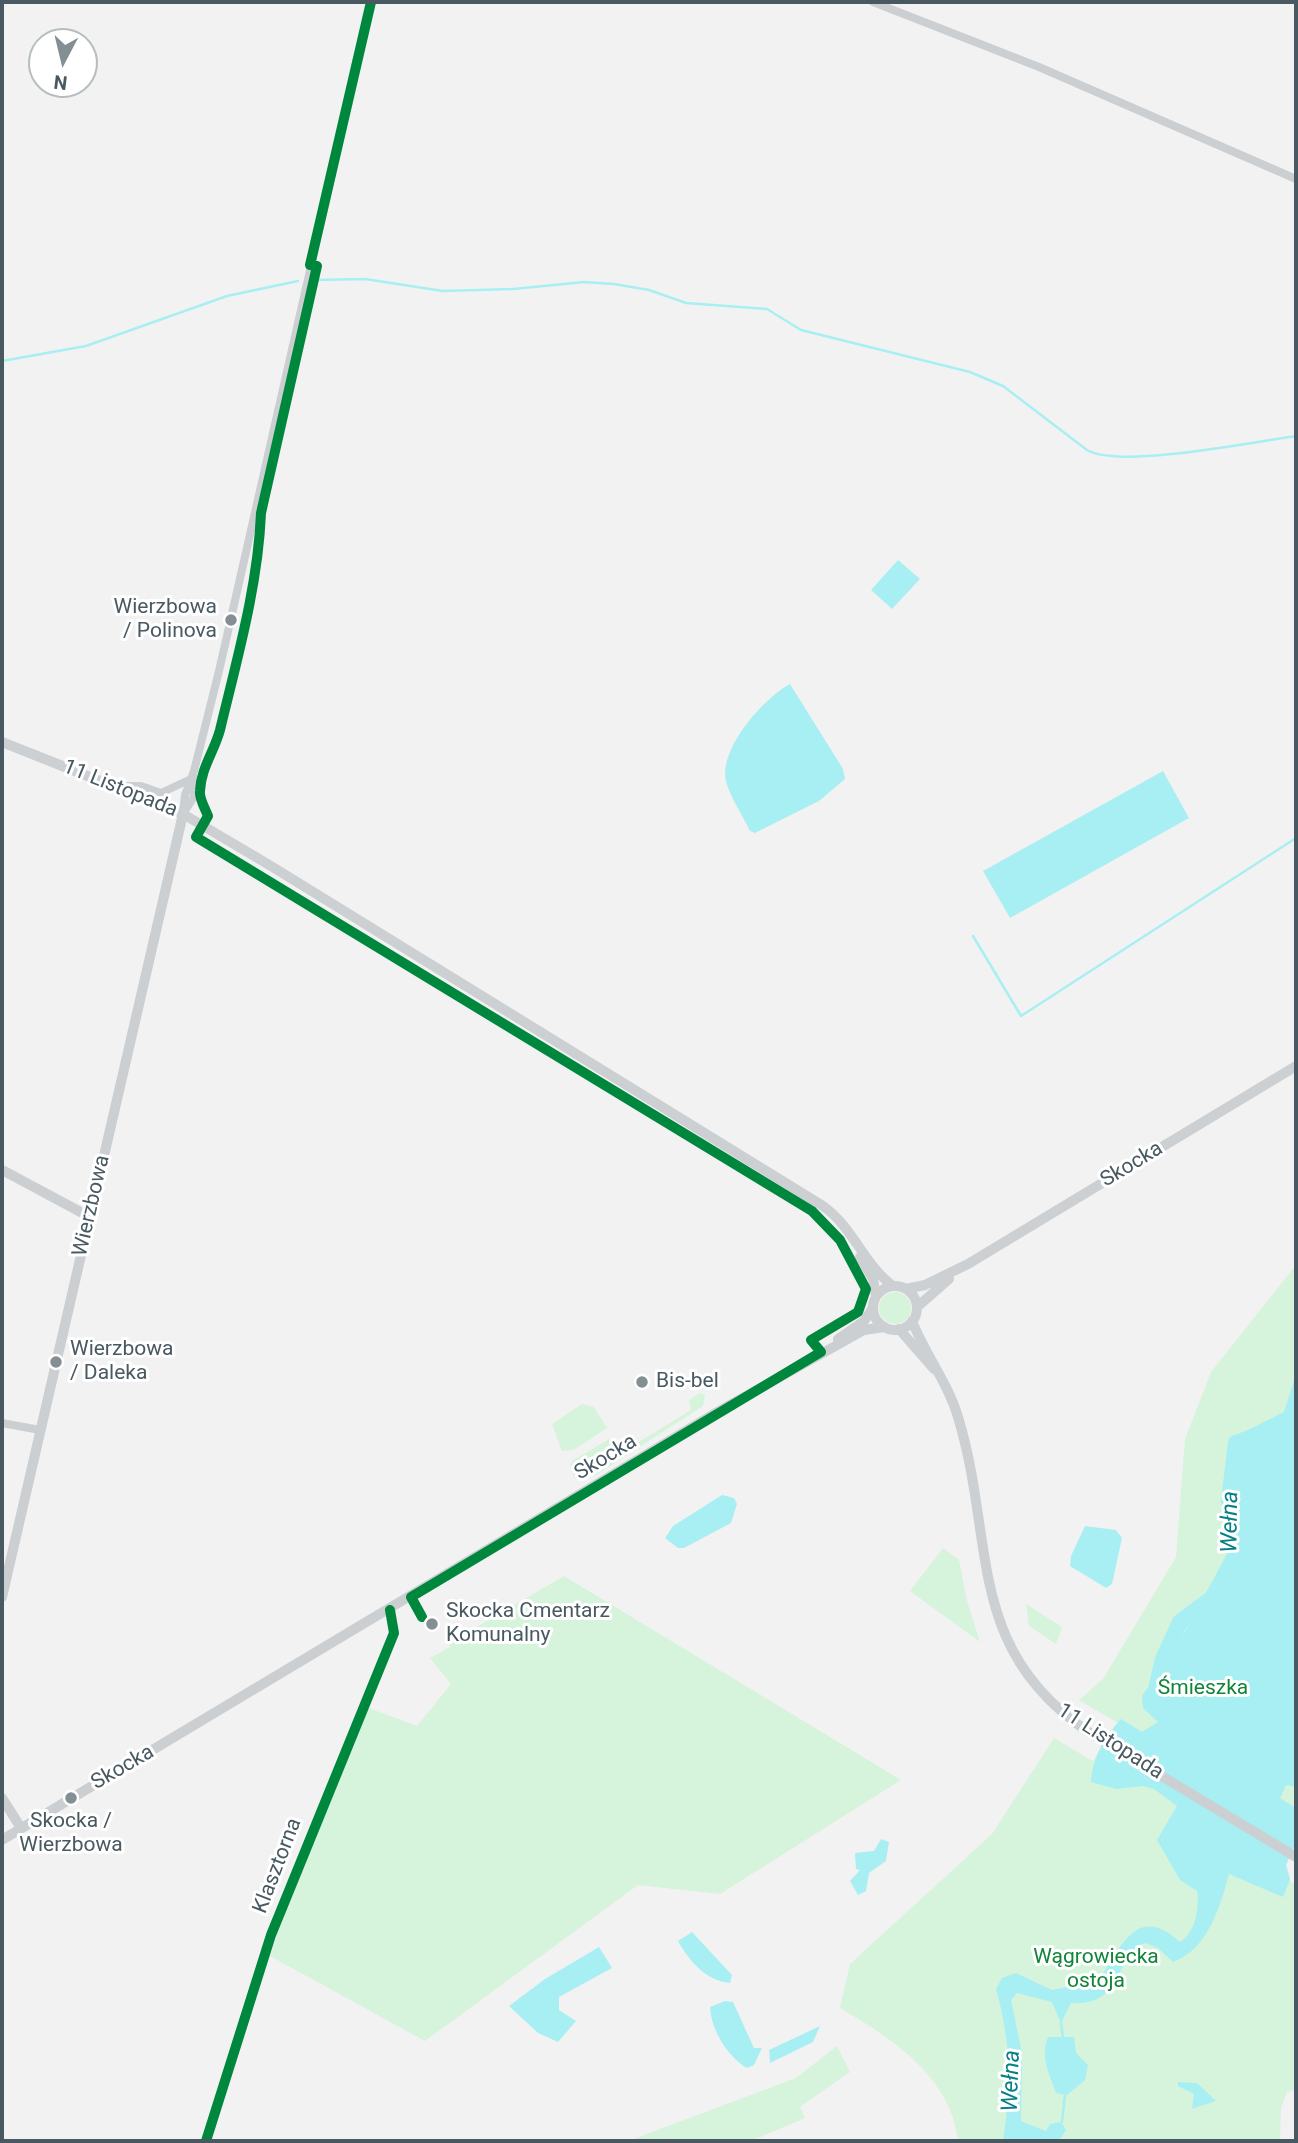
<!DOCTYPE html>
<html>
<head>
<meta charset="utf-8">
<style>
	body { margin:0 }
	#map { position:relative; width:1298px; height:2143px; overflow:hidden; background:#f3f2f2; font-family:Roboto,sans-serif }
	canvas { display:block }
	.frame { position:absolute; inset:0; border:4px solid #485961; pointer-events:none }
	.north { position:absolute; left:28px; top:28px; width:70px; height:70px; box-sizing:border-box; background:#fff; border:2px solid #b6bdc0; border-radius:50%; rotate:187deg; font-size:19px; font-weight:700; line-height:28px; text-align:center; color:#485961 }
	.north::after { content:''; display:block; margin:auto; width:24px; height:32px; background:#848f94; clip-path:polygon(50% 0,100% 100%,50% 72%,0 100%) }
</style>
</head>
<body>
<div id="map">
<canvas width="1298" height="2143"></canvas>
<div class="frame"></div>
<div class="north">N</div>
</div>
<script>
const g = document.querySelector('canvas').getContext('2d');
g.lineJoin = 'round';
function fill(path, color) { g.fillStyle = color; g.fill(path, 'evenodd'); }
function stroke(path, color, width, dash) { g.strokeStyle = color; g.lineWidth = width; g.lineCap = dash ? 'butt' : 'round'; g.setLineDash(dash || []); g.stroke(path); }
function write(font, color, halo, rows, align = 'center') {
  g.font = font + ' Roboto,sans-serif'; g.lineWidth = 6; g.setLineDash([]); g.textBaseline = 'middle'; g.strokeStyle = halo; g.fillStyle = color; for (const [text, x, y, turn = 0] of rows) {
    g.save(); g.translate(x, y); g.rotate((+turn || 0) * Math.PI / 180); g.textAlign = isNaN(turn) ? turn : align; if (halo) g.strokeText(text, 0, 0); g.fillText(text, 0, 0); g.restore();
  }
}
const green = new Path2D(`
	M1296,1265V1842L1278,1873L1296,1885V2089L1287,2092L1281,2108L1280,2141H958C951,2076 891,2038 840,2008L850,1964L992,1834L1054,1738L1093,1761L1118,1723L1079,1700L1103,1679L1176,1557L1185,1439L1211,1372Z
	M879 1308a16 16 0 1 1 32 0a16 16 0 1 1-32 0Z
	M700,1393L705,1395L703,1406L596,1475L575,1479L570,1465L572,1461L609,1439L619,1454L691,1410L689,1400Z
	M582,1404L594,1407L607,1428L574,1450L562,1451L552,1424Z
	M943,1548L959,1560L967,1601L980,1642L910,1591Z
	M564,1576L901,1780L720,1894L638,1885L425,2041L270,1956L303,1861L366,1707L417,1726L451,1684L430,1658L450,1647L449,1643Z
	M1026,1604L1062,1627L1056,1644L1029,1626Z
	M837,2046L850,2072L800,2107L805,2118L751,2141H628L796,2078Z`);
const water = new Path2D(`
	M898,560L920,579L892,609L871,590Z
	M790,684L843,769L845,779L819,801L755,833L750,831C743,816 730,797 726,781C719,748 764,698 790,684Z
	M1163,771L1189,818L1010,918L983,871Z
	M1296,1374V1787L1286,1785L1280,1798L1296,1808V1843L1286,1865L1290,1879L1283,1897L1229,1874C1220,1907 1208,1949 1173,1962L1158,1948L1145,1943C1112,1957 1126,2006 1071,2003L1061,2023L1052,2002L1017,1993L1011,2000L1022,2053L1021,2121L1046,2131L1050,2124L1061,2122L1066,2130L1059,2141H1003C1012,2086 1011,2043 996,1989L1002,1978L1016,1973L1052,1990L1098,1981C1121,1948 1136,1902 1180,1942C1195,1933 1200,1908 1197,1891L1180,1880L1157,1840L1177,1806L1154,1789L1143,1786L1116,1789L1091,1782C1093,1756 1104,1738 1121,1719L1142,1732L1158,1722L1143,1708L1142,1696L1181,1639L1227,1554L1226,1524L1238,1435L1284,1412Z
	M722,1495L734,1498L737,1504L731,1523L684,1548H678L665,1538L673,1526Z
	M1085,1526L1116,1530L1122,1538L1112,1584L1106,1588L1070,1566L1071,1556Z
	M881,1839L889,1842L886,1861L869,1873L866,1891L858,1895L850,1881L860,1870L856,1869L855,1853L874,1851Z
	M692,1932L732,1975L730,1983C705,1980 690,1962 678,1941Z
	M599,1947L612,1968L559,1997V2010L576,2021L558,2042L538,2033L509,2006L545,1979Z
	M725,2001L733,2002L754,2048H762L754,2065L747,2068C728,2057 711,2030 710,2007Z
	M820,2026L813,2042L770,2063L769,2050Z
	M1048,2037H1074L1076,2053L1088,2065L1085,2080L1067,2095L1056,2093C1049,2073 1040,2057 1048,2037Z
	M1178,2082L1197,2083L1216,2101L1192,2109L1194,2094L1178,2086Z`);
const stream = new Path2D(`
	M312,280L365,279L443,291L513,289L584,282L614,284L649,290L686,303L767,309L801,330L970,372L1003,386L1087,450C1119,469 1254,442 1296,436
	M2,361L86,346L227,296L298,281
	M973,936L1021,1016L1296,838
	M1061,2023L1063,2038
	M1062,2122L1065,2094`);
const river = new Path2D(`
	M1231,1523L1229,1501L1236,1443L1255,1436
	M1156,1689L1163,1659L1180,1622L1211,1599`);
const minor = new Path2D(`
	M873,2L1039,67L1296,179
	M118,786H141L161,793L191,779
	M184,812L194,797V778
	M183,814L185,795L194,771L219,671L371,2
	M2,1423L40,1430
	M411,1597L422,1617
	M206,2141L271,1935L394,1633L390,1610`);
const tertiary = new Path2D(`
	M2,1170L90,1217
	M838,1339L864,1321L873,1308
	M2,1597L183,814
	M2,1798L21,1828
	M2,1840L719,1411L864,1330L884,1327`);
const secondary = new Path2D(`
	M2,742L183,814L271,866L823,1206C853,1227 864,1265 893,1286
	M860,1257L873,1279L876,1296
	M873 1308a22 22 0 1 1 44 0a22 22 0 1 1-44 0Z
	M906,1289L925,1285L968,1264L1296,1066
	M917,1307L949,1279
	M912,1321C925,1354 948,1383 958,1417C996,1542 964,1649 1090,1733L1296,1857
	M899,1329L934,1369`);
const cycleway = new Path2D(`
	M371,2L310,265L317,266L261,513C258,586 237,659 220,730C214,752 201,768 200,791C199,799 205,808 208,816L196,837L812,1211L840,1240L866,1289L858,1312L811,1340L821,1352L411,1597L422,1617
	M206,2141L271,1935L394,1633L390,1610`);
const markers = [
	[231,620,7,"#848f94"],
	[56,1362,7,"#848f94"],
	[642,1382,7,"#848f94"],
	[432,1624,7,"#848f94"],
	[71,1798,7,"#848f94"]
];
const poiNames = [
	["Wierzbowa",217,608,"right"],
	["/ Polinova",217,632,"right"],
	["Wierzbowa",70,1350],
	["/ Daleka",70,1374],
	["Bis-bel",656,1382],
	["Skocka Cmentarz",446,1612],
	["Komunalny",446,1636],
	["Skocka /",71,1822,"center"],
	["Wierzbowa",71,1846,"center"]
];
const streetNames = [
	["11 Listopada",120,789,22],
	["Skocka",1132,1165,-31],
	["Wierzbowa",92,1206,-77],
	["Skocka",606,1458,-31],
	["11 Listopada",1110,1742,33],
	["Skocka",123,1768,-30],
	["Klasztorna",278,1866,-69]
];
const parkNames = [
	["Śmieszka",1203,1689],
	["Wągrowiecka",1096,1958],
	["ostoja",1096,1982]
];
const waterNames = [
	["Wełna",1231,1522,-89],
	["Wełna",1012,2081,-88]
];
fill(green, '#d6f3dc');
fill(water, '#a8eff3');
stroke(stream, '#a8eff3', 2.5);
stroke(river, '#a8eff3', 16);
stroke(minor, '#cbcfd2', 8);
stroke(tertiary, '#cbcfd2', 10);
stroke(secondary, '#ccd0d3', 10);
stroke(cycleway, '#00873e', 10);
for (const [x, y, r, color] of markers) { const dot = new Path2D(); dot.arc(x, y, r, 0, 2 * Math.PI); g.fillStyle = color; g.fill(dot); stroke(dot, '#fff', 2.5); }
write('21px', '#485961', '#fff', poiNames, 'left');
write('21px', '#485961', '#fff', streetNames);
write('21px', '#118438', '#fff', parkNames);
write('italic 23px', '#068087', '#fff', waterNames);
</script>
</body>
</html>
